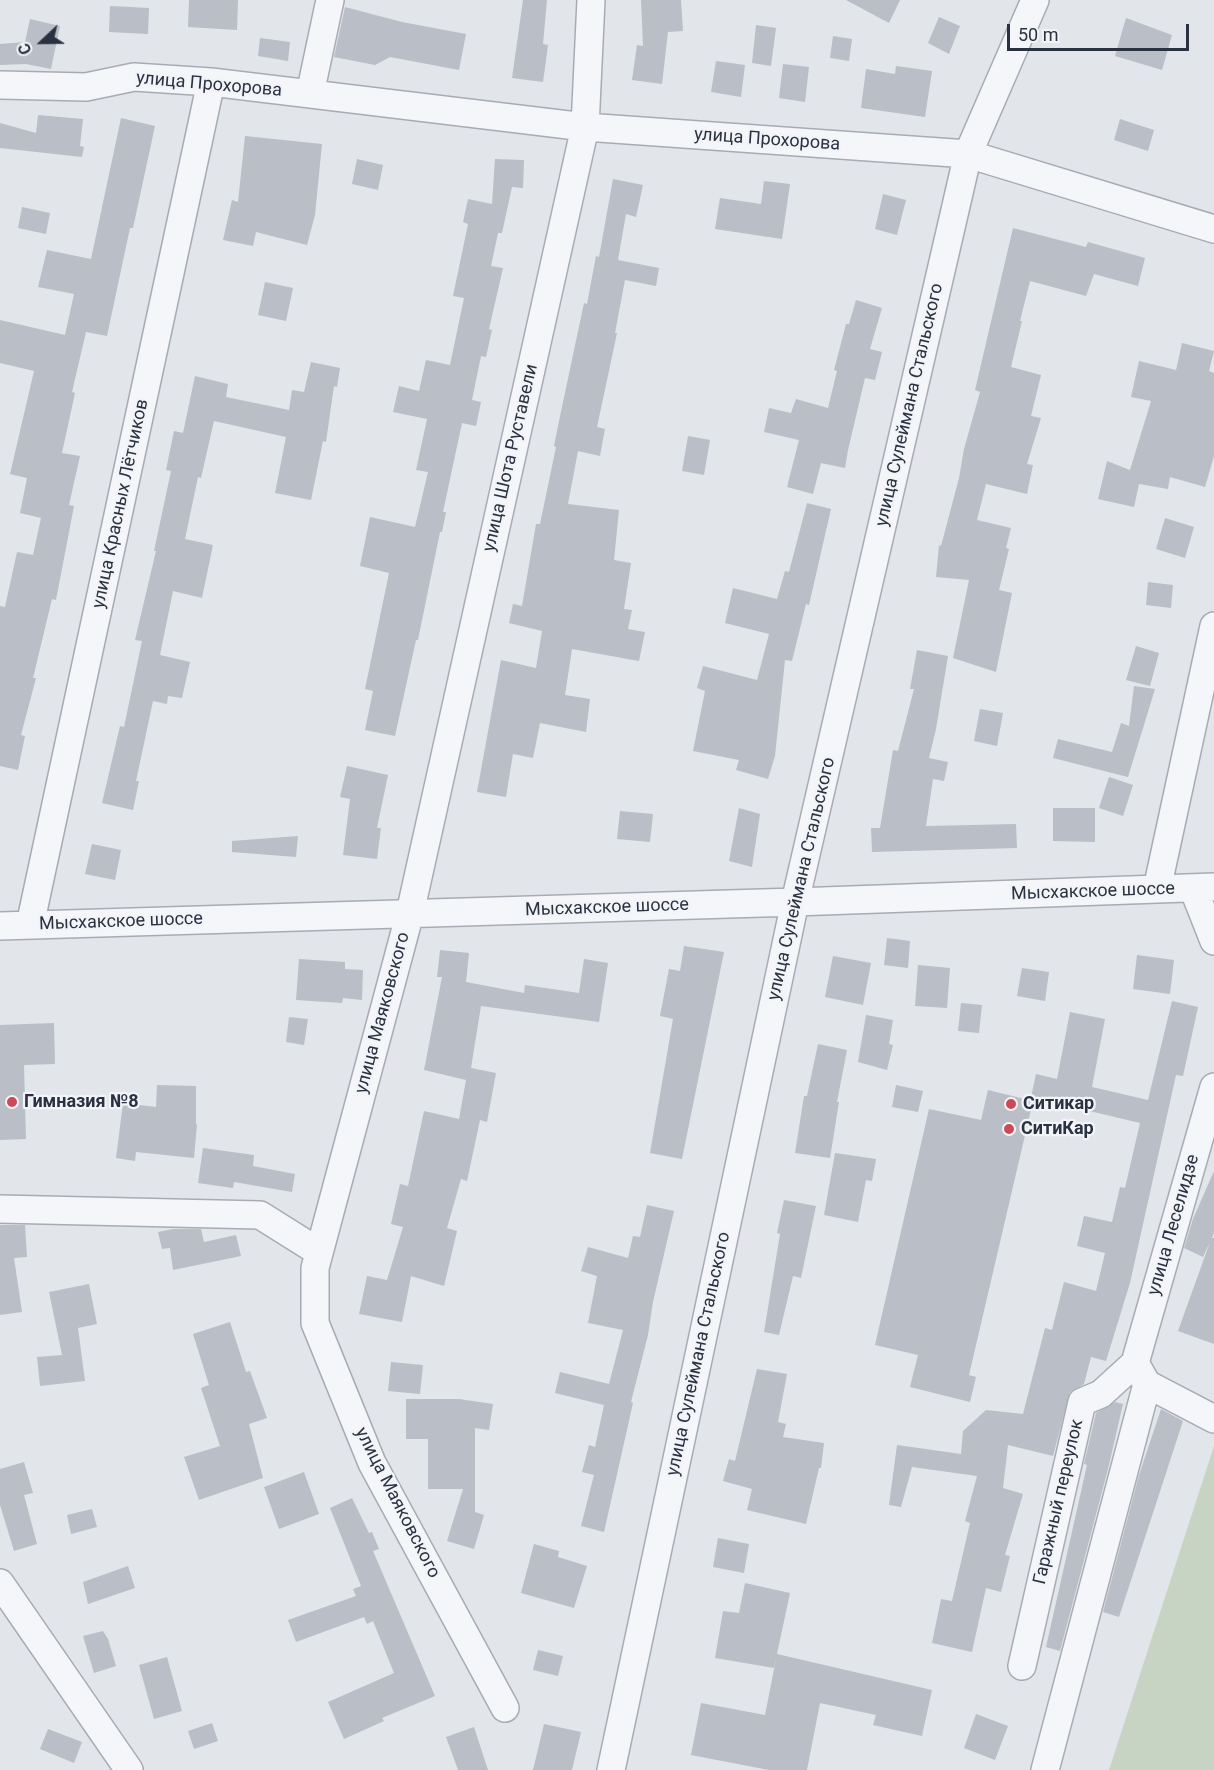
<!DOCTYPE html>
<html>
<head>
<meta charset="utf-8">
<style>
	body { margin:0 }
	#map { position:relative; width:1214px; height:1770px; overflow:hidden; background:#e2e5ea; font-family:Roboto,sans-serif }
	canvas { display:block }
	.north { position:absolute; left:12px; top:12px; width:60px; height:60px; -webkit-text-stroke:4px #f2f4f8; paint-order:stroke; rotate:248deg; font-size:16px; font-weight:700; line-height:24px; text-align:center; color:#2a3242 }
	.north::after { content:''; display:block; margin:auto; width:21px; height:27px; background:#2a3242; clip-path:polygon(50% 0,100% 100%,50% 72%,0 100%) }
	.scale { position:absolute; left:1007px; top:24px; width:182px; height:27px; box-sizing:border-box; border:3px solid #2a3242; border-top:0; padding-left:8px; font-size:18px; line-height:21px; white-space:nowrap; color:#2a3242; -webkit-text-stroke:4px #f2f4f8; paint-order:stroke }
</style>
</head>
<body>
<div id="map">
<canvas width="1214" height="1770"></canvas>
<div class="north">С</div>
<div class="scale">50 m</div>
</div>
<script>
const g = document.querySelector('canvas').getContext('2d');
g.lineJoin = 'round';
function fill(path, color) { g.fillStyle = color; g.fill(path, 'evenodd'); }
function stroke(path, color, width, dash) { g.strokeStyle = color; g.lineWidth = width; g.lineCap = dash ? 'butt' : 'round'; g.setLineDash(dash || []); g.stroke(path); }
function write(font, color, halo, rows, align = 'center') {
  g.font = font + ' Roboto,sans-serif'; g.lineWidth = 4.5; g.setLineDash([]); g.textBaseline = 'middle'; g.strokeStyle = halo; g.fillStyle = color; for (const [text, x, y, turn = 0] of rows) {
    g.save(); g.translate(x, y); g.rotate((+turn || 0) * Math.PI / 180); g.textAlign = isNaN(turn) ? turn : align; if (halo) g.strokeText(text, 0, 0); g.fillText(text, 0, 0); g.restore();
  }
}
const green = new Path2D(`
	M1214,1446V1770H1109Z`);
const building = new Path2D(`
	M189,0H238L237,30L188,27Z
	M523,0H547L543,44L548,45L543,82L512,78Z
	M641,0H681L683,31L668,32L662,84L632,80L637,45L643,46Z
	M846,0H900L889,23Z
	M110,6L149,8L148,34L109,32Z
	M345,7L402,22L466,34L459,70L390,57L375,65L334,57Z
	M939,17L960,26L949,54L928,43Z
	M1126,18L1172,35L1162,70L1115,56Z
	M30,19L60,26L51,69L26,64L0,65V44L25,42Z
	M756,25L776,28L771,66L752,63Z
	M833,36L852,39L849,61L830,58Z
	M260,38L290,42L288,61L258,56Z
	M716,61L745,65L741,97L711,92Z
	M783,64L809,67L805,102L779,98Z
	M896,66L932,71L925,117L861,108L866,69L895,74Z
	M38,115L83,119L80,146L84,147L82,157L0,148V123L36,133Z
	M121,118L155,126L133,228H130L107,336L86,332L72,392L75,393L62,453L80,456L69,505L74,506L56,600L52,599L33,678H36L21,735L25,736L18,770L0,766V606L5,607L17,552L33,555L41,518L20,513L27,478L10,474L34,371L0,363V320L65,335L74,294L38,287L47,250L91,259Z
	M1120,119L1154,130L1148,151L1114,140Z
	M245,136L322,144L315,215L307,245L256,232L253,246L223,240L232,200L238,202Z
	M357,159L383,165L378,190L352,184Z
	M495,159L524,160L523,188L512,187L502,233H498L491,266L503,268L489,329L492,330L486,357L481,356L472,400L481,402L476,426L462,423L443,512H446L442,532H440L418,640H416L395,736L365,730L373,691L365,689L389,573L360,566L370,517L415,527L428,472L416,470L427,419L393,412L399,386L419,391L426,360L450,365L464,298L453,296L468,224L463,222L468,199L492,204Z
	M613,179L643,185L636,217L626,214L618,260L659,268L656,286L625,280L615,333H617L597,427L605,429L600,456L578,451L568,504L619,510L614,560L631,563L624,609L632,610L628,629L645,632L639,661L572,649L565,695L590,699L586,732L540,723L533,758L513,754L506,797L477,792L501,660L536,668L542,631L509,623L513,604L522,606L536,524H540L556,447L554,446L559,421L584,303L587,304L596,256L599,257Z
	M764,181L790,184L782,239L715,229L720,198L761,204Z
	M883,194L906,200L897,235L875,229Z
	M22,207L50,213L46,234L18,228Z
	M1013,228L1086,247L1088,242L1145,258L1138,286L1094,274L1086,296L1030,281L1020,321H1022L1011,367L1041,375L1031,416L1041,418L1027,464L1033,465L1027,494L986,484L977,520L1011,528L1006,548L1009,549L999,590L1012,593L996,672L953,658L969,580L936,577L939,545L941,546L959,478L964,449L980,392L975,390Z
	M265,282L293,288L286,321L258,315Z
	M856,300L882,308L870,349L882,352L875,380L865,378L848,450L845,468L821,463L813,494L787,487L799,440L764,432L769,408L791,413L796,399L828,408L837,371L834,370L846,324H849Z
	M1182,343L1214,351L1209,371L1214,373V456L1205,487L1170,477L1168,489L1139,484L1134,507L1098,499L1107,461L1130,470L1151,401L1131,397L1139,361L1176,370Z
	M311,362L340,368L337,387L334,386L326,442L323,441L311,500L275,493L286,437L214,421L201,478L198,477L185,539L213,545L202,598L173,591L160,655L190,662L182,698L168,696L167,704L153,701L136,781H139L133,810L102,803L120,726L124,727L142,641L135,640L156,551H154L171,471L166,470L174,431L183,433L195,376L228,384L226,397L289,410L292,390L304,392Z
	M688,436L710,440L704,475L682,471Z
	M807,503L831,509L809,605L806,604L792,661L785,660L775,756L768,779L736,770L739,760L693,751L705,691L697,688L703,666L757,680L769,634L725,623L733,588L777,599L785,571L789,572Z
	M1165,518L1194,527L1185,558L1156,549Z
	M1148,582L1173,585L1171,608L1146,605Z
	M1136,646L1159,653L1150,686L1126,680Z
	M917,650L948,656L936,729L929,758L948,762L944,781L933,779L926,826L1016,824L1017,848L872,852L871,828H880L893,750L898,751L914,689H910Z
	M1134,686L1155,689L1128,777L1053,758L1058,739L1112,752L1121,723L1129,726Z
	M980,709L1003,713L997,746L974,741Z
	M347,766L388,775L377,828H381L377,859L343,855L350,799L340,797Z
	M1109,777L1133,785L1123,816L1099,808Z
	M739,808L760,814L752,867L729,861Z
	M1053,808H1095V842L1053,841Z
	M620,811L653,814L650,842L617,839Z
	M298,836L296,857L232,852V841Z
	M92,844L121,850L115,880L85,874Z
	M887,938L910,941L908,968L884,965Z
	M684,946L724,952L682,1159L650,1153L673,1019L660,1016L669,969L680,971Z
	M440,950L469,953L466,982L524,993L525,985L579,993L584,959L608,963L599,1022L481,1006L471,1068L496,1073L487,1122L480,1120L467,1181L461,1179L447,1228L457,1231L444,1286L411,1276L402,1322L359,1314L367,1276L387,1280L403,1227L391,1224L400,1184L408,1186L424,1111L459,1119L466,1080L424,1070L442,977H437Z
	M1137,955L1174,960L1170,994L1133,989Z
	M833,956L871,963L863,1005L825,997Z
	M299,959L345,962V969L363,970L362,1000L343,998L342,1003L296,1000Z
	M918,965L950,968L947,1008L915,1006Z
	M1022,968L1049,972L1045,1001L1017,996Z
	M1172,1001L1198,1007L1183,1076L1176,1075L1130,1283L1106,1361L1091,1357L1084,1384L1070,1392L1053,1456L1008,1445L1003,1488L1023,1494L1005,1555L1010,1556L1001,1592L986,1588L972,1652L932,1643L941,1599L952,1601L970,1523L965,1521L977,1476L912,1467L901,1507L889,1505L897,1445L961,1454L963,1431L986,1410L1023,1414L1045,1328L1052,1330L1064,1282L1096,1291L1105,1253L1077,1246L1084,1216L1112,1222L1120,1187L1125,1188L1140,1123L1031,1097L1036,1074L1057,1079L1070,1012L1105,1019L1092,1087L1148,1100Z
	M961,1003L982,1005L979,1033L958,1031Z
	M866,1015L893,1020L889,1044L893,1045L887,1070L858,1062Z
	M289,1017L308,1019L304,1045L286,1042Z
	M54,1023L55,1064L24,1065L26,1139L0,1140V1025Z
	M818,1044L847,1050L837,1102H839L830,1158L795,1153L804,1096H807Z
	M157,1085L196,1086V1124H197L194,1158L136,1152L135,1161L116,1158L123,1103L156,1107Z
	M896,1085L923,1091L918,1112L892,1107Z
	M988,1090L1033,1101L969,1375L976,1377L970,1402L910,1387L918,1355L875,1345L929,1109L981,1120Z
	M203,1148L254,1155L253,1166L295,1174L292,1192L234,1182L233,1188L198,1183Z
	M835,1153L876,1159L872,1181L866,1180L858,1222L824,1215Z
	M1214,1171V1232L1212,1238H1214V1344L1178,1331L1210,1242L1203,1257L1184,1248L1193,1219Z
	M784,1200L816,1206L801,1278L793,1276L779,1335L764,1332L780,1234L777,1233Z
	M647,1205L674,1211L653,1302L648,1335L631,1402L633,1403L604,1532L581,1526L594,1475L582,1472L589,1445L595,1447L604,1405L555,1393L560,1372L609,1384L623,1330L588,1323L597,1276L581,1271L588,1247L628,1258L633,1236L640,1237Z
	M0,1225H25L27,1257L14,1258L22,1312L0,1315Z
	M173,1229H201L204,1242L236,1235L241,1256L173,1270L170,1248L162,1249L158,1232Z
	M89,1284L97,1324L78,1328L85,1381L40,1386L37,1357L62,1355L49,1292Z
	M230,1322L246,1372L250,1371L267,1418L249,1424L263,1478L199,1500L184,1457L220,1446L201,1388L209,1385L193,1334Z
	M391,1362L423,1365L420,1394L388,1391Z
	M757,1369L787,1374L778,1422L786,1424L783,1437L824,1443L821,1468H819L806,1524L747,1510L752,1489L723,1481L729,1459L735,1461Z
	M406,1399H459L493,1404L489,1430L475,1428V1512L484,1515L474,1549L447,1541L463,1489H428V1439H406Z
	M1115,1402L1123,1404L1108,1469L1060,1651L1046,1647L1087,1465L1084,1464L1096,1413Z
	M1161,1409L1183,1421L1119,1617L1103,1612L1139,1475Z
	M24,1462L33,1493L24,1495L37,1544L14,1551L0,1505V1469Z
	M304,1472L319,1514L279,1529L264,1487Z
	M352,1498L369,1533L372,1532L379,1549L373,1551L435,1696L382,1718L384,1721L344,1739L328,1702L394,1673L373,1621L367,1624L364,1617L296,1642L288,1620L356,1596L353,1589L361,1586L330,1508Z
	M92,1509L97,1527L71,1534L67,1515Z
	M718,1538L749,1544L744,1573L713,1567Z
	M534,1544L559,1551L558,1557L587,1566L574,1608L521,1593Z
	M128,1566L135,1588L88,1604L83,1582Z
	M745,1583L790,1593L774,1668L715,1658L723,1611L739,1613Z
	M103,1631L108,1639L116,1666L94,1673L83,1636Z
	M538,1650L563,1656L558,1676L533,1670Z
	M777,1654L932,1690L922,1736L873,1725L876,1715L820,1703L807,1770H769L691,1755L701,1703L765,1715Z
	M167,1657L182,1711L154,1719L139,1665Z
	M976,1714L1008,1726L995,1760L964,1748Z
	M212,1723L218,1741L194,1749L188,1731Z
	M544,1724L581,1732L572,1770H533Z
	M474,1727L488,1770H458L446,1737Z
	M48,1729L82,1742L74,1763L40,1749Z`);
const minor = new Path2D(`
	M0,85L86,87L134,77L211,82L585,127L968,154L1214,229
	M310,94L330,0
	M1193,888L1214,941
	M1157,889L1214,626
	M30,925L211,82
	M0,926L795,902L1214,887
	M0,1209L260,1215L319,1252
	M1135,1363L1214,1087
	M1147,1384L1214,1419
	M0,1583L129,1770
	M1022,1666L1082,1402L1101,1394L1135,1363
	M505,1708L372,1463L315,1323V1268L410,913L585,127L591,0
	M611,1770L795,902L968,154L1035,0
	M1045,1770L1147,1384L1135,1363`);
const markers = [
	[12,1102,6,"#ce4957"],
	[1011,1104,6,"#ce4957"],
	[1009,1129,6,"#ce4957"]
];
const streetNames = [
	["улица Прохорова",209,85,5],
	["улица Прохорова",767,140,4],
	["улица Сулеймана Стальского",910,405,-77],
	["улица Шота Руставели",511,458,-77],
	["улица Красных Лётчиков",121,504,-78],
	["улица Сулеймана Стальского",802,879,-77],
	["Мысхакское шоссе",1093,892,-2],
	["Мысхакское шоссе",607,908,-2],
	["Мысхакское шоссе",121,922,-2],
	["улица Маяковского",383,1013,-75],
	["улица Леселидзе",1174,1225,-74],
	["улица Сулеймана Стальского",699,1354,-78],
	["Гаражный переулок",1059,1502,-77],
	["улица Маяковского",397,1503,63]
];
const poiNames = [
	["Гимназия №8",24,1102],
	["Ситикар",1023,1104],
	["СитиКар",1021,1129]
];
fill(green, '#c7d4c3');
fill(building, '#b9bec7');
stroke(minor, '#a7acb4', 30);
stroke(minor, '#f5f6f9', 27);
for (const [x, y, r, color] of markers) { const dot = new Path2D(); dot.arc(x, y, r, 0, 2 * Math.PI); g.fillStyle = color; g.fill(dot); stroke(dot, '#f2f4f8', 2); }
write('18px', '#2a3242', '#f2f4f8', streetNames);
write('bold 18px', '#2a3242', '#f2f4f8', poiNames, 'left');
</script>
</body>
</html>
